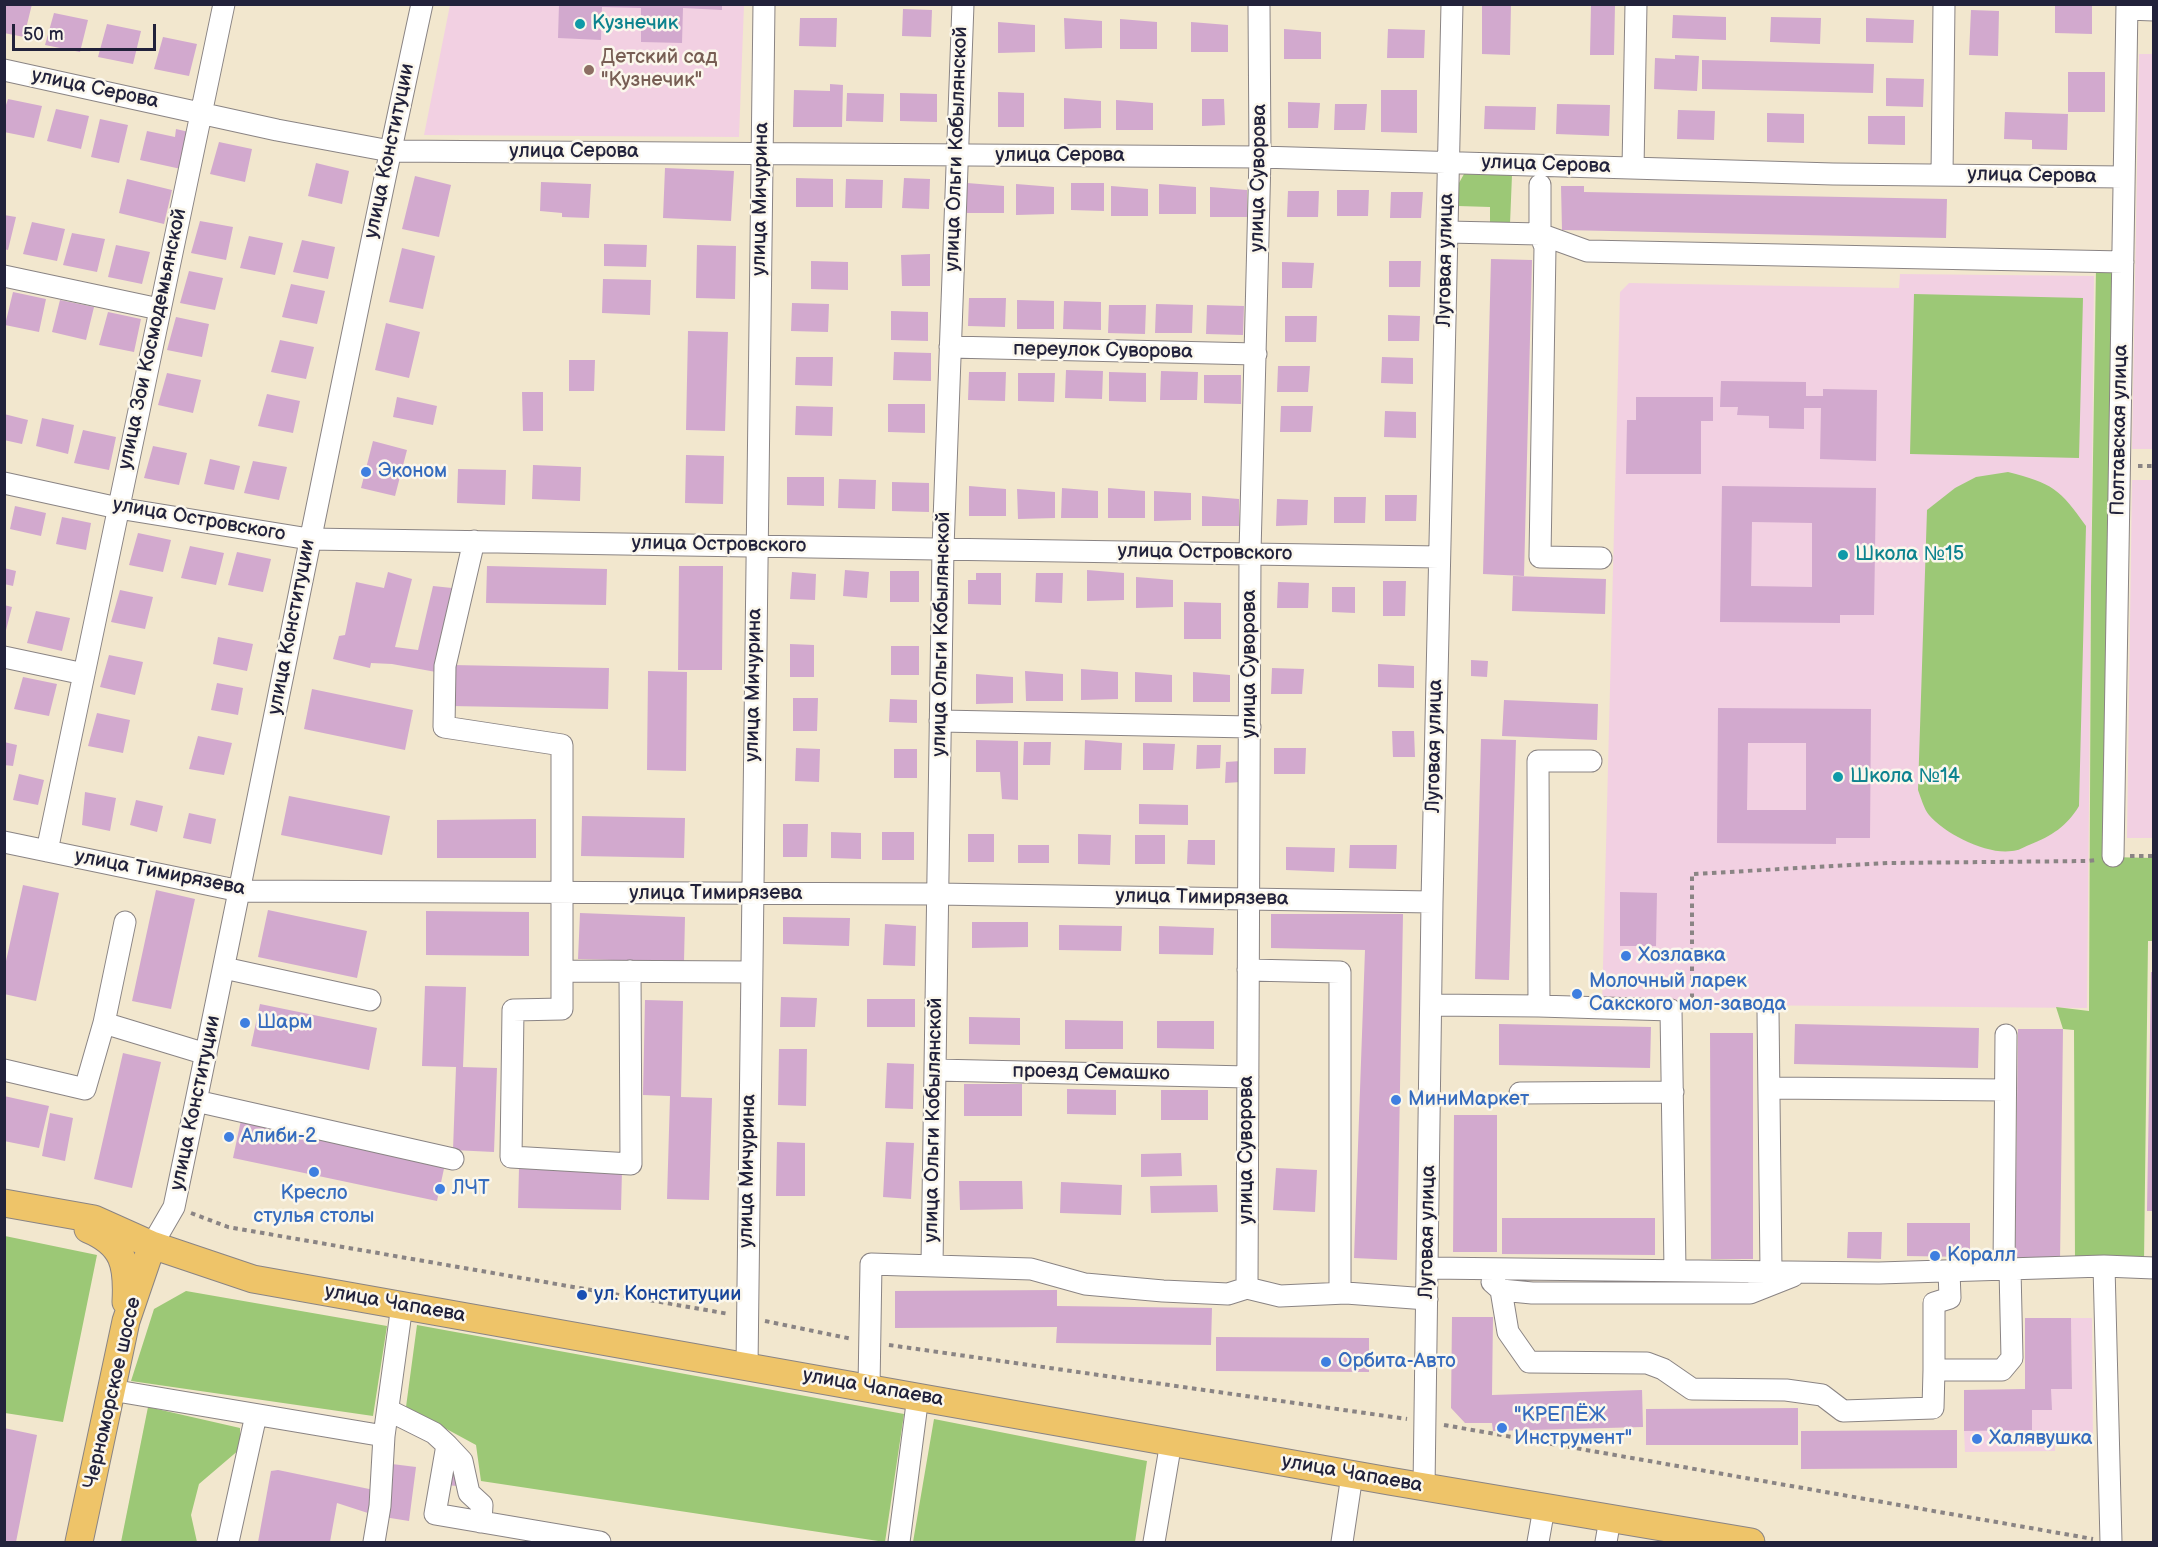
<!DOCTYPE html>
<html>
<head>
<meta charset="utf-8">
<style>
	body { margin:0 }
	#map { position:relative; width:2158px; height:1547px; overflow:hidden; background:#f2e7ce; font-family:"Balsamiq Sans",sans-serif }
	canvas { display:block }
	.frame { position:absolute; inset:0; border:6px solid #22223b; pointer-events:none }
	.scale { position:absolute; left:12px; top:24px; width:144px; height:27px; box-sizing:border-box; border:3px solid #22223b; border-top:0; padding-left:8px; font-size:18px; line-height:21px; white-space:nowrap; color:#22223b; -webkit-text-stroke:4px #fbf7ec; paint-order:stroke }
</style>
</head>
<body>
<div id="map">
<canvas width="2158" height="1547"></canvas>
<div class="frame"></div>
<div class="scale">50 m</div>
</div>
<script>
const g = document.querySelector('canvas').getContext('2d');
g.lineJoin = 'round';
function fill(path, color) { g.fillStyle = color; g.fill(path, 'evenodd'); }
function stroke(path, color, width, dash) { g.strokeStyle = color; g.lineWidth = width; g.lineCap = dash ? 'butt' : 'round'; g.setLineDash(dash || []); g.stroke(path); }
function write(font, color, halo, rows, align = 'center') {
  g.font = font + ' "Balsamiq Sans",sans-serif'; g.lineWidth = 5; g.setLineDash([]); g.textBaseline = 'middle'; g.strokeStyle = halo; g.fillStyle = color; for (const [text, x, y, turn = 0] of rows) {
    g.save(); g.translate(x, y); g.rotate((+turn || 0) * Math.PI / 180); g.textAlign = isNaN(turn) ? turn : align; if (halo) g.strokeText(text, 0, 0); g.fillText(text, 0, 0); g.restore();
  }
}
const built = new Path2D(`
	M450,5H744L739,137L424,135Z
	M2139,54H2154L2153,449H2132Z
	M1900,274L2094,276L2087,1008L1602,1004L1620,292L1629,283L1899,288Z
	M2132,480H2153V838H2127Z
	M2071,1318H2092L2093,1446H2055V1451L1965,1452L1964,1431L2032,1410L2051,1409V1389L2072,1388Z`);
const green = new Path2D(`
	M1464,174L1512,175L1510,224H1490V207L1458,206L1459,183Z
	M2096,267L2116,268L2110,857L2153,858V941H2148L2144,1262L2075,1261L2074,1030L2063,1029L2056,1007L2089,1011L2091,587Z
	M1914,294L2083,298L2079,458L1910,454Z
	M2008,472C2052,483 2060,489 2086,526L2079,806C2067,826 2052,836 2029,845C2024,847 2018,851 2012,851C1987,855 1945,834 1929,815C1924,809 1921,798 1918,790L1927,510L1955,488L1976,477Z
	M5,1236L97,1255L63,1422L5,1413Z
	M186,1291L387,1326L373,1416L131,1381L154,1309Z
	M417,1325L904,1414L885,1542L481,1481L476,1445L406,1407Z
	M148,1407L240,1428V1449L199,1484L191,1515L197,1542H121Z
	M934,1419L1147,1461L1135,1542H913Z`);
const building = new Path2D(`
	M4,4H32L24,37L4,33Z
	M559,4H722V10L683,8L682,43L641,42V8L602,7L601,40L558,38Z
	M1482,4H1511L1510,55L1482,54Z
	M2055,4L2092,5V34L2055,33Z
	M1591,5H1615L1614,55H1590Z
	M903,9L932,10L931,37L902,36Z
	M1971,10L1999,11L1998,56L1969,55Z
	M54,13L88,20L80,52L45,45Z
	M1673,15L1726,17V40L1672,38Z
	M1771,17L1821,18L1820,44L1770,42Z
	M800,18H837L836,47L799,46Z
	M1064,18L1102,21V48L1065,49Z
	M1866,18L1914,20L1913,43L1866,42Z
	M1120,19L1157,22V49H1120Z
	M998,22L1035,25V52L998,53Z
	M1191,22L1228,25V52H1191Z
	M107,24L141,31L133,64L98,57Z
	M1284,29L1321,32V59H1284Z
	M1388,29L1425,30L1424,58H1387Z
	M163,37L197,44L189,76L154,69Z
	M1675,55L1699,56L1697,91L1654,89L1655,58L1675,59Z
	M1702,60L1874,64L1873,93L1702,89Z
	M2068,72H2105V112H2068Z
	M1886,78L1924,79L1923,107L1886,106Z
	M830,84L843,85L842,127H793L794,90L830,91Z
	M1381,90H1417V133L1381,132Z
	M998,92L1024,93V127H998Z
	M847,93L884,94L883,122L846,121Z
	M900,93L937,94V122L900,121Z
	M1064,98L1101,101V128L1064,129Z
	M8,99L42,106L34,138L4,132V111Z
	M1202,99H1224L1225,125L1202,126Z
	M1116,100L1153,103V130H1116Z
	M1288,102L1320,103L1318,128H1288Z
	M1335,104H1367L1365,130H1334Z
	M1557,104L1610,105L1609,136L1556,134Z
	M1485,106L1536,107L1535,130L1484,129Z
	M56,109L89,116L81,149L47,141Z
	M1678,110L1715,111L1714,140L1677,139Z
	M2005,112L2068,114L2067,150L2032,149V140L2004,139Z
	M1767,113L1804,114V143L1767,142Z
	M1868,116H1905V145L1868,144Z
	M100,119L128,125L119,163L91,157Z
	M176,129L189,132L181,169L140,160L147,131L175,137Z
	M219,142L252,149L245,182L210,174Z
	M316,163L349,171L342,204L308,196Z
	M665,168L734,171L731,221L663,218Z
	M415,176L451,185L439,237L402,229Z
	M796,178L833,179V207H796Z
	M904,178L930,179L929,209L902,208Z
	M127,179L172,190L164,224L119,213Z
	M846,179L883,180L882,208H845Z
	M541,182L591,184L589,218L562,217V213L540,211Z
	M967,183L1004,186V213H967Z
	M1071,183H1104V211L1071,210Z
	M1016,184L1054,187V214L1016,215Z
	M1159,184L1196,187V214H1159Z
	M1111,186L1148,189V216H1111Z
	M1561,186H1584V192L1947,199L1946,238L1562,230Z
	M1210,187L1247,190V217H1210Z
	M1337,190H1369L1368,216H1337Z
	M1288,191H1319L1318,217H1287Z
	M1391,192H1423L1421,218H1390Z
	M4,215L16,217L8,250L4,249Z
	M200,221L233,227L226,260L191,253Z
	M32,222L65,229L57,261L23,254Z
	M72,233L105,239L97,272L63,265Z
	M249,236L283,243L275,275L240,268Z
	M302,240L335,247L328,279L293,272Z
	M604,244L647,245L646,267L604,266Z
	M116,245L150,252L142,284L108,277Z
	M697,245L736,246L735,299L696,298Z
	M402,248L435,256L423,309L389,302Z
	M930,254V286H902L901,255Z
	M1491,259L1532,260L1524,576L1483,574Z
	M811,261L848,262V290L811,289Z
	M1389,261H1421L1420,287H1389Z
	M1282,262L1314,263L1312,288H1282Z
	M189,271L223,278L215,310L180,303Z
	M603,279L651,280L650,315L602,313Z
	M291,284L325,291L317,324L282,317Z
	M13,292L46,299L39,332L5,325Z
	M969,298H1006L1005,327L968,326Z
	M60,300L94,307L86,340L52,332Z
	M1017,300L1054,301V329H1017Z
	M1064,301L1101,302V330L1063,329Z
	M792,303L829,304L828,332L791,331Z
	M1156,304L1193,305L1192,333H1155Z
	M1109,305H1146L1145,334L1108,333Z
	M1207,305L1244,306L1243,335L1206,334Z
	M891,311L928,312V341L891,340Z
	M108,312L141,319L134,352L99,345Z
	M1388,315L1420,316L1419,341H1388Z
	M1285,316H1317L1316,342H1285Z
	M176,317L209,324L202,357L167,350Z
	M386,323L420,332L409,378L375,370Z
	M688,331L728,332L725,431L686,430Z
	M280,340L314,347L306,379L271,372Z
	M894,352L931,353V381L893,380Z
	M796,357H833L832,386L795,385Z
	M1382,357L1413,358V384L1381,383Z
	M569,360H595L594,391H569Z
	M1278,366H1310L1308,392H1277Z
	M1066,370L1103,371L1102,399L1065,398Z
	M1161,371L1198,372L1197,400H1160Z
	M969,372H1006L1005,401L968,400Z
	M1109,372L1146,373V402L1109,401Z
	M167,373L201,380L193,413L158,405Z
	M1018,373H1055L1054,402L1018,401Z
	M1204,375H1241V404L1204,403Z
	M1721,381L1806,382V396H1823V389L1877,390L1876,461L1820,459L1821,408H1804V429L1769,428V416L1737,415L1738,407H1720Z
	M522,392H543V431H523Z
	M267,394L300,401L293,433L258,426Z
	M397,397L437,406L433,425L393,417Z
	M1636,397H1713V421H1701V474H1626L1627,420H1636Z
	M888,404H925V433L888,432Z
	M796,406L833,407L832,436L795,435Z
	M1281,406H1313L1311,432H1280Z
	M1385,411L1416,412V438L1384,437Z
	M4,414L28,420L22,444L4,440Z
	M42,418L74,425L68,454L36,446Z
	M83,430L116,437L109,470L74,463Z
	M373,441L407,450L395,496L361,488Z
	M153,446L187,453L179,485L144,478Z
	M686,455L724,456L723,504L685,503Z
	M210,459L240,466L234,490L204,484Z
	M253,461L287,467L279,500L244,493Z
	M533,465L581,467L580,501L532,499Z
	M458,469L506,470L505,505L457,503Z
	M787,477H824V506L787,505Z
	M839,479L876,480L875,509L838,508Z
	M892,482L929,483V512L892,511Z
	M969,486L1006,489V516H969Z
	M1722,486L1876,488L1874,615H1840V623L1720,622ZM1752,522L1812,523V587L1751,586Z
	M1062,488L1098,491V518H1061Z
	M1108,488L1145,491V518H1108Z
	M1017,489L1055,492V518L1018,519Z
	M1154,491L1191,493V520L1154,521Z
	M1385,495H1417L1416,521H1385Z
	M1202,496L1239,499V526H1202Z
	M1334,497H1366L1365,523H1334Z
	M1277,499L1308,500L1307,525L1276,526Z
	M15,506L46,513L41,536L10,529Z
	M62,517L91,523L86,550L56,544Z
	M138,533L171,540L163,572L129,565Z
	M190,546L224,553L216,585L181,578Z
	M237,552L271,559L263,592L228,585Z
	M487,566L607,569L606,605L486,603Z
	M679,566H723L722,670H678Z
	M4,568L16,571L13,586L4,584Z
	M845,570L869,572L867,598L843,596Z
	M1087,570L1124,573V600L1087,601Z
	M890,571H919V602H890Z
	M388,572L412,579L395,647L418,650L433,586L452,588L436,672L392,664L371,663L370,668L333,659L339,636L345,635L356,582L384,588Z
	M792,572L816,574L815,600L790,599Z
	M976,573H1001V605L968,604V580H976Z
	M1036,573H1063L1062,603L1035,602Z
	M1513,576L1606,579L1605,614L1512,611Z
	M1136,577L1173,580V607L1136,608Z
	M1383,581H1406L1405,616H1383Z
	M1278,582L1309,583L1308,608H1277Z
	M1332,587H1355V613L1332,612Z
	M120,590L153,597L145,629L111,622Z
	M1184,602L1221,603V639H1184Z
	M4,605L12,607L5,634H4Z
	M36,611L70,618L62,651L27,643Z
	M218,637L253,644L247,671L213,664Z
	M790,644L814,645V677H790Z
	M891,646H919V675H891Z
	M109,655L143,662L135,695L100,687Z
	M1471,660L1488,661L1487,677L1471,676Z
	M1378,664L1414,666V688L1378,687Z
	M452,665L609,668L608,709L451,706Z
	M1272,668L1304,669L1302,694H1271Z
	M1081,669L1118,672V699L1081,700Z
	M648,671L687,672L686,771L647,770Z
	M1025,671L1063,674V701H1026Z
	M1135,672L1172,675V702H1135Z
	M1193,672L1230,675V702H1193Z
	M976,674L1013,677V703L976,704Z
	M23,677L57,684L49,716L14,709Z
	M217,683L243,688L238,715L211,710Z
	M312,689L413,710L405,750L304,729Z
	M793,698H818L817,731H793Z
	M890,699L917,700V723L889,722Z
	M1504,700L1598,704L1597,740L1502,736Z
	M1718,708L1871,709L1870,838H1836V844L1717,843ZM1748,743H1806V810H1747Z
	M97,713L130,720L123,753L88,746Z
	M1392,731H1414L1415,757H1393Z
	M198,736L232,743L224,775L189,769Z
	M1481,739L1516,740L1509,980L1475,979Z
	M976,740L1018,741V800L1002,799L1000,772H976Z
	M1085,740L1122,743L1121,770H1084Z
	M4,742L17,745L13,766L4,765Z
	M1024,742H1051L1050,765H1023Z
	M1143,743L1175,744L1173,770H1143Z
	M1197,745H1221L1220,768L1196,769Z
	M796,748L820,749L819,782L795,781Z
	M1274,748H1306L1305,774H1274Z
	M894,749H917V778H894Z
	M1241,761V782L1225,783L1226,762Z
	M19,774L44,780L38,805L13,800Z
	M85,792L116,798L110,831L82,825Z
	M289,796L390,816L382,855L281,835Z
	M136,800L163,806L157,832L130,825Z
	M1139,804L1188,805V825L1139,824Z
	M189,813L216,819L211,844L183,838Z
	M582,816L685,818L684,858L581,856Z
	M536,819V858H437V820Z
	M783,824H808L807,857H783Z
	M831,832L861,833V859L831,858Z
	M882,832H914V860H882Z
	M968,834H994V862H968Z
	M1078,834L1111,835L1110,865L1078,864Z
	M1135,835H1165V864H1135Z
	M1188,840H1215V865L1187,864Z
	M1018,845H1049V863H1018Z
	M1350,845H1397L1396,869L1349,868Z
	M1286,847L1335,848L1334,872L1286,870Z
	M23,885L59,893L36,1001L4,994V970Z
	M156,890L195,899L171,1009L132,1001Z
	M1620,892L1657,893L1656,946H1620Z
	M268,910L367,931L357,978L258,957Z
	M426,911L529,912V956L426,955Z
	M580,913L685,917L684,962L578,959Z
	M1271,914H1403L1397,1260L1354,1258L1365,950L1271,948Z
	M783,917L850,918L849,946L783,944Z
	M972,922H1028V947L972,948Z
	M885,924L916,926L915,966L883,965Z
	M1059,925L1122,926L1121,951L1059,950Z
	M1159,926L1214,928L1213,955L1159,954Z
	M2151,972H2154V1211H2147Z
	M425,986L466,987L463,1067L497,1068L494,1152L453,1150L456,1067L422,1066Z
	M781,997L817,998L815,1027H780Z
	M867,999H915V1027H867Z
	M645,1000L683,1001L681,1097L712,1098L709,1200L667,1199L670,1096L643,1095Z
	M260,1004L377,1028L369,1070L251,1046Z
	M969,1017L1020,1018V1045L969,1044Z
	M1065,1020L1123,1021V1049H1065Z
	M1157,1021H1214V1049L1157,1048Z
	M1499,1024L1651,1027L1650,1068L1499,1065Z
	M1795,1024L1979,1028L1978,1068L1794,1064Z
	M2018,1029H2063L2060,1263H2015Z
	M1710,1033H1753V1259H1711Z
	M779,1049H807L806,1106L778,1105Z
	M123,1053L161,1062L132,1188L94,1179Z
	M887,1063L914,1064L913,1109L885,1108Z
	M964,1084H1022V1116H964Z
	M1067,1089L1116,1090V1115L1067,1114Z
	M1161,1090H1208V1120H1161Z
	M4,1096L49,1106L39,1148L4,1141Z
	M50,1113L73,1118L65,1161L42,1156Z
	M1454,1115H1497V1252H1453Z
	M241,1120L445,1164L437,1201L233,1158Z
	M777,1142L805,1143V1196H776Z
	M886,1142L914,1143L911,1199L883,1197Z
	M1181,1153L1182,1176L1141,1177V1154Z
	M519,1168L622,1170L621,1210L518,1208Z
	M1276,1168L1317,1170L1315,1212L1273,1210Z
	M959,1181H1022L1023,1209L960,1210Z
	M1061,1182L1122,1185L1121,1215L1060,1213Z
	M1217,1185L1218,1212L1151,1213L1150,1186Z
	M1502,1218H1655V1255L1502,1254Z
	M1907,1223H1970V1257L1907,1256Z
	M1848,1232H1882L1881,1259L1847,1258Z
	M1057,1290V1306L1212,1308L1211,1345L1056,1343L1057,1327L895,1328V1291Z
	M1452,1317H1493L1492,1395L1642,1390L1643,1427L1493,1431L1492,1423H1465L1451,1408Z
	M2025,1318H2071L2072,1389H2051L2052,1410H2032V1430L1964,1431V1390L2025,1389Z
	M1216,1337L1369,1338V1372L1216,1371Z
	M1798,1408V1445H1646V1409Z
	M4,1428L37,1435L16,1542H4Z
	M1957,1430V1468L1801,1469V1431Z
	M392,1464L416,1467L409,1521L384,1517Z
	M278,1470L374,1490L371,1514L337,1503L330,1542H258L271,1471Z
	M448,1472L459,1473L457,1486L446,1485Z`);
const path = new Path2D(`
	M2138,466H2154
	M2130,856H2154
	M1692,1007V874L1889,863L2088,861L2096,860
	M191,1213L228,1227L729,1314
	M765,1321L852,1339
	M889,1345L1407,1419
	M1444,1425L2093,1539`);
const minor = new Path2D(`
	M2127,9L2154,10
	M4,70L277,130L390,151L1260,157L1833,174L2124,177
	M1633,168L1636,4
	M1942,175L1944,4
	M1540,185V234L1587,251L2123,262
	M1447,232L1540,234L1545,247L1540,557L1601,558
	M4,276L159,309
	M950,347L1256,354
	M4,483L118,508L309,539L1439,557
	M474,541L445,666L444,727L562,745V1009L513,1010L511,1157L631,1164L630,971
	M4,657L84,674
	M940,721L1250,727
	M4,842L240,891L937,894L1432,902
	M47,851L224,4
	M2113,856L2127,4
	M224,968L370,1000
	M1248,970L1340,972V1293
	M562,971L750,972
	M1431,1005L1539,1006L1538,761H1591
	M1539,1006L1671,1010L1675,1270
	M1768,1011L1771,1271
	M104,1023L125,922
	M4,1070L85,1089L104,1023L206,1054
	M935,1070L1248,1077
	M1769,1088L2005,1090
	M1520,1093L1673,1092
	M196,1101L453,1159
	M152,1245L174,1207C258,807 335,405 422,4
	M932,1264L943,548L963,4
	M1427,1268L1879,1273L2104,1266
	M2004,1269L2006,1035
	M1492,1282L1501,1290L1532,1293H1750L1793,1276
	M1247,1288L1250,553L1260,157L1259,4
	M1501,1290L1508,1332L1529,1362L1647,1363L1663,1369L1692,1389L1786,1390L1822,1395L1843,1411L1933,1408L1934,1370H2002L2012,1358L2010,1269
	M747,1366L764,4
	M1934,1370V1303L1950,1298L1949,1271
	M869,1388L871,1264L1031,1269L1085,1284L1163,1291L1228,1294L1247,1288L1280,1296L1346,1293L1427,1299
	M111,1390L384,1436L402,1305
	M388,1410L434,1433L447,1445L435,1514L600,1542
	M447,1445L462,1461L469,1493L482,1505L481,1522
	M1424,1487L1432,902L1452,4
	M228,1542L256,1415
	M374,1542L380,1506L384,1436
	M899,1542L918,1396
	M1154,1542L1171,1442
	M1342,1542L1352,1475
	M1538,1542L1544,1508
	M1606,1542L1610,1519
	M2111,1542L2104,1266L2154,1268`);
const major = new Path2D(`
	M4,1203L94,1219L152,1245L253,1279L1389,1481L1751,1542
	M88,1229C124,1244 128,1265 126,1302
	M79,1542L126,1321L152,1245`);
const markers = [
	[580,24,6,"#0f9aa8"],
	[589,70,6,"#8d6e63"],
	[366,472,6,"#3f7fe0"],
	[1843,555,6,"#0f9aa8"],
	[1838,777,6,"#0f9aa8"],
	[1626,956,6,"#3f7fe0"],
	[1577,994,6,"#3f7fe0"],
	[245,1023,6,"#3f7fe0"],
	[1396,1100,6,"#3f7fe0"],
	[229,1137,6,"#3f7fe0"],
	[314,1172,6,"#3f7fe0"],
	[440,1189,6,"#3f7fe0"],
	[1935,1256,6,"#3f7fe0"],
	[582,1295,6,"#1a4fb4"],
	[1326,1362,6,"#3f7fe0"],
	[1502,1428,6,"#3f7fe0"],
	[1977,1439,6,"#3f7fe0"]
];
const cultureNames = [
	["Кузнечик",592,24],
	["Школа №15",1855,555],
	["Школа №14",1850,777]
];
const educationNames = [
	["Детский сад",601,58],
	["\"Кузнечик\"",601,81]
];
const streetNames = [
	["улица Серова",95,89,12],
	["улица Ольги Кобылянской",957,149,-88],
	["улица Конституции",390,151,-78],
	["улица Серова",574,152],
	["улица Серова",1060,156],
	["улица Серова",1546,165,2],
	["улица Серова",2032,176,1],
	["улица Суворова",1259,178,-89],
	["улица Мичурина",761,199,-89],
	["Луговая улица",1446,260,-89],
	["улица Зои Космодемьянской",153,339,-78],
	["переулок Суворова",1103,351,1],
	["Полтавская улица",2120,430,-89],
	["улица Островского",199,520,10],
	["улица Островского",719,545,1],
	["улица Островского",1205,553,1],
	["улица Конституции",292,627,-79],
	["улица Ольги Кобылянской",942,634,-89],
	["улица Суворова",1250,664,-90],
	["улица Мичурина",754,685,-89],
	["Луговая улица",1435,746,-89],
	["улица Тимирязева",160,873,11],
	["улица Тимирязева",716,894],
	["улица Тимирязева",1202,898,1],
	["проезд Семашко",1091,1073,1],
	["улица Конституции",196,1103,-78],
	["улица Ольги Кобылянской",934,1120,-89],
	["улица Суворова",1247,1150,-90],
	["улица Мичурина",748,1171,-89],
	["Луговая улица",1428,1232,-89],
	["улица Чапаева",395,1304,10],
	["улица Чапаева",873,1388,10],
	["Черноморское шоссе",113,1393,-77],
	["улица Чапаева",1352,1474,10]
];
const shopNames = [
	["Эконом",378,472],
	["Хозлавка",1638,956],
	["Молочный ларек",1589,982],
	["Сакского мол-завода",1589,1005],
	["Шарм",257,1023],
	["МиниМаркет",1408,1100],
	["Алиби-2",241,1137],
	["ЛЧТ",452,1189],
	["Кресло",314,1194,"center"],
	["стулья столы",314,1217,"center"],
	["Коралл",1947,1256],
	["Орбита-Авто",1338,1362],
	["\"КРЕПЁЖ",1514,1416],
	["Инструмент\"",1514,1439],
	["Халявушка",1989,1439]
];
const transitNames = [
	["ул. Конституции",594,1295]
];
fill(built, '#f2d0e2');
fill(green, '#9cc876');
fill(building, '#d2a9ce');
stroke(minor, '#8a8484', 23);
stroke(major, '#8a8484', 29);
stroke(path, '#8a8484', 4, [4.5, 4.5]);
stroke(minor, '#fff', 21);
stroke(major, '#eec469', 27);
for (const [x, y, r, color] of markers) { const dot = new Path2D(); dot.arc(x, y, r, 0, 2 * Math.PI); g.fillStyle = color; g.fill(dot); stroke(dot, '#fbf7ec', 2); }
write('20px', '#0d838f', '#fbf7ec', cultureNames, 'left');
write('20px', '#785e54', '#fbf7ec', educationNames, 'left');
write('20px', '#22223b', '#fbf7ec', streetNames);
write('20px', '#366cbe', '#fbf7ec', shopNames, 'left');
write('20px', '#164399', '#fbf7ec', transitNames, 'left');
</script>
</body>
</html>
